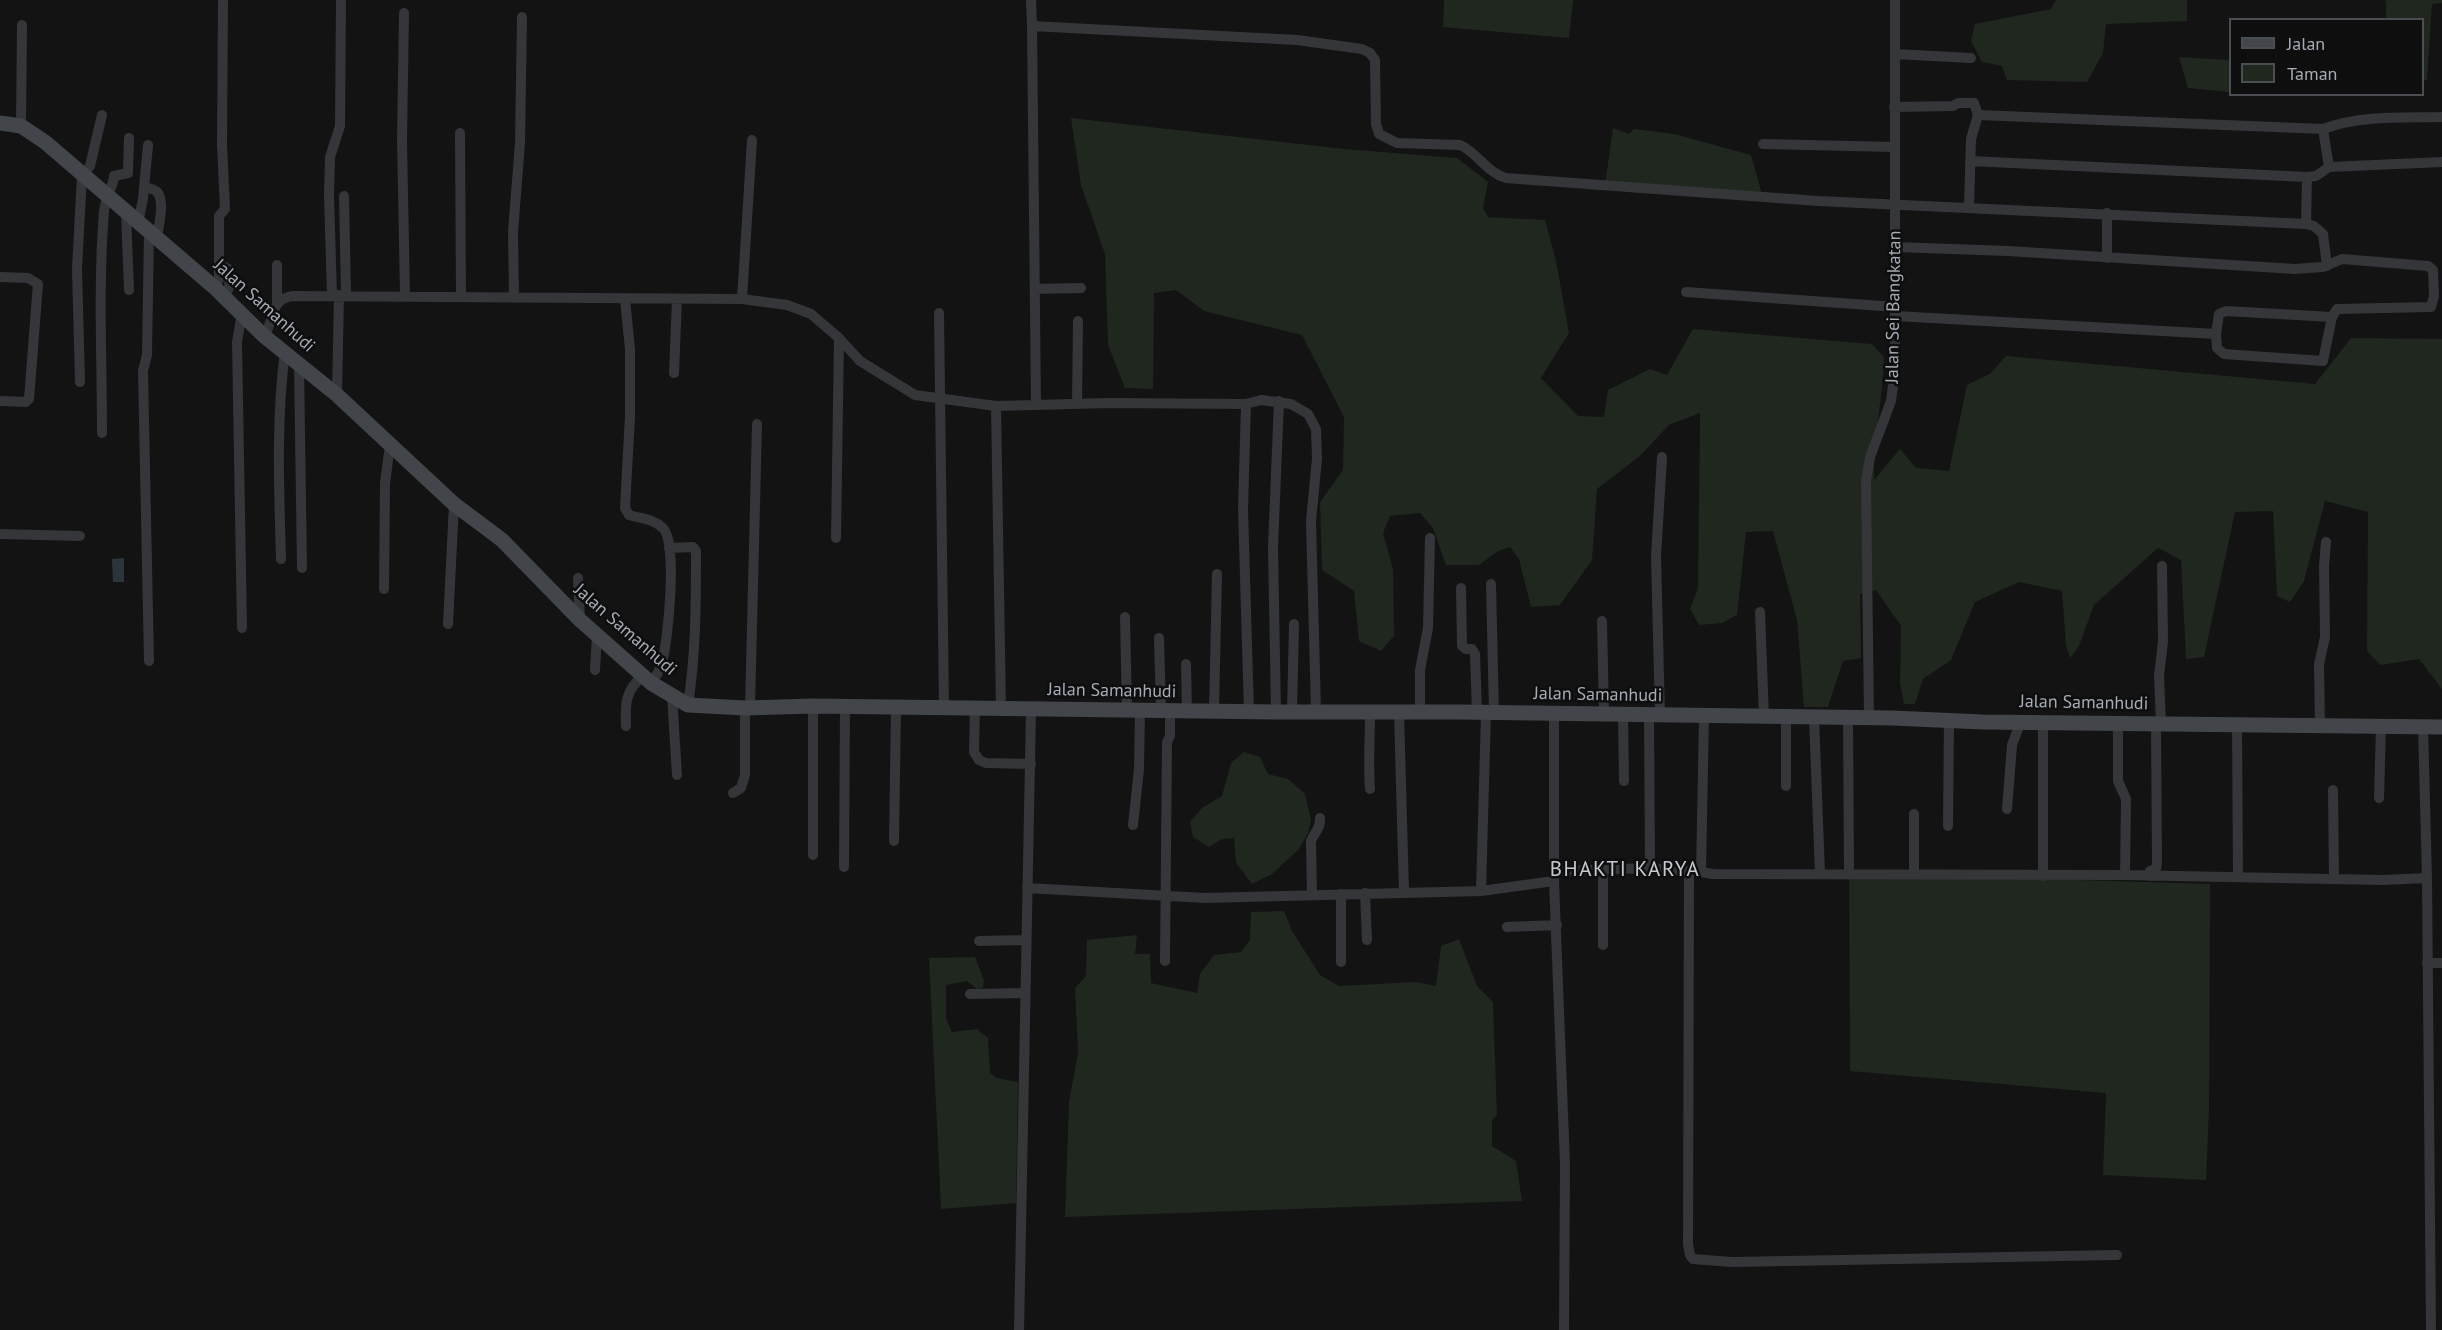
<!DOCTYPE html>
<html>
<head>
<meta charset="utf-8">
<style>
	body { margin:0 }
	#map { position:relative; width:2442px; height:1330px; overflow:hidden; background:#131314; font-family:"PT Sans",sans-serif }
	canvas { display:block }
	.legend { position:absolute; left:2229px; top:18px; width:195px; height:78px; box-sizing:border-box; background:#0e0e0f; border:2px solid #4a4d51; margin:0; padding:8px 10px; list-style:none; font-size:18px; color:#a5acb5 }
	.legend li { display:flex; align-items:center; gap:12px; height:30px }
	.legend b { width:30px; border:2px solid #4a4d51 }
</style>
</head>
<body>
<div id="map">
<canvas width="2442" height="1330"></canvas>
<ul class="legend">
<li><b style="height:8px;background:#424549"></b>Jalan</li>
<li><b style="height:16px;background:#1f271f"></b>Taman</li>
</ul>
</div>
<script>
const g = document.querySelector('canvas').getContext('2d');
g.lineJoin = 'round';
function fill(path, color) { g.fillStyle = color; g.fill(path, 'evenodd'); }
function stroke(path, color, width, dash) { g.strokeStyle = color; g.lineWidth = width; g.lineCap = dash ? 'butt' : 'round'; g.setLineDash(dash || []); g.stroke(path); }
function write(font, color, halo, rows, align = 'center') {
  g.font = font + ' "PT Sans",sans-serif'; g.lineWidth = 5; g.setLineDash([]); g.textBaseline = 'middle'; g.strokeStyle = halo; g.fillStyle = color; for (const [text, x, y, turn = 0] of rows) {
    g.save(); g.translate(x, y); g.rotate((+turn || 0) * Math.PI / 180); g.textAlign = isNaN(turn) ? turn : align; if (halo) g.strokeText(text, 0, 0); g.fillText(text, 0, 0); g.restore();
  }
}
const green = new Path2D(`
	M1444,0H1573L1569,38L1443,27Z
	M2056,0H2187V21L2106,24L2103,53L2087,82L2007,80L2002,66L1982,62L1971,41L1975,24L2051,9Z
	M2383,0H2442V3L2432,4L2427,80H2423L2422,20L2386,19V1Z
	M2179,57L2230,60V92L2188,88Z
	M1071,118L1344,149L1457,158L1488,182L1483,208L1488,217L1545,220L1556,261L1569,333L1541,378L1578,416L1604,417L1608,390L1650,369L1667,375L1693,329L1872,344L1884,357C1883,398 1873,439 1874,480L1900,449L1916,468L1949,471L1967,385L1990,374L2006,356L2315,384L2351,338L2442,339V689L2419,659L2380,665L2367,651L2368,512L2325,501L2304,581L2290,602L2277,596L2273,511L2235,512L2204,657L2186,659L2181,560L2158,548L2094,605L2079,646L2070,658L2066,645L2062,591L2019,582L1975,602L1951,660L1923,679L1915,704H1904L1900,683L1901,626L1876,590L1860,594L1861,658L1843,661L1828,707H1804L1797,620L1773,531L1746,532L1737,615L1722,623L1699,625L1690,609L1698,588L1700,413L1669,425L1640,456L1597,489L1592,560L1560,605L1531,607L1519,559L1510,547L1498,551L1479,565H1446L1433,528L1420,513L1390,516L1383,533L1393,569L1394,636L1381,651L1359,641L1354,591L1322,570L1320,502L1343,470L1344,417L1302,335L1204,311L1176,290L1154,293L1153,389L1125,388L1108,345L1105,254L1081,185Z
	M1613,128L1629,134L1634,129L1674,134L1751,155L1763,198L1605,185Z
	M1244,752L1260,757L1268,774L1288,779L1305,794L1311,820L1308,833L1299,849L1272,874L1252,884L1236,863L1234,838L1222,839L1209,847L1193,837L1190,822L1202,808L1222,796L1231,763Z
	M1849,873L2210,884L2209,1108L2206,1180L2103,1175L2106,1093L1850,1071Z
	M1284,911L1292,931L1320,975L1339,986L1416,982L1436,986L1441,946L1459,939L1477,986L1493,1002L1497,1115L1492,1120V1146L1516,1161L1522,1201L1065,1217L1069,1102L1078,1053L1075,988L1086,976L1087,940L1137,935L1135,954H1150L1151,983L1197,993L1200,974L1214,955L1241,952L1250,940L1251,912Z
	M975,957L984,980L983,988L977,989L967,981L946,985V1018L952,1032L977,1029L988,1038L990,1073L997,1078L1018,1082L1016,1203L941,1209L929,958Z`);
const water = new Path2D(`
	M124,558V582H113L112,559Z`);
const street = new Path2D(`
	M1031,0L1032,26L1297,40L1362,49L1370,53L1375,60L1376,124L1379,134L1397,143L1460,145C1478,153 1486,172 1506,178L1818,201L2306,224L2307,177
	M404,13L402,140L405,296
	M1032,26L1036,405
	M1895,54L1971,58
	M1894,107L1953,106L1958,103H1974L1978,115
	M21,126L22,25
	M2323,129L2329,167
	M460,133L461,297
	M1763,144L1894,147
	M1970,161L2307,177L2316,176L2329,167L2442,162
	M144,187C149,188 155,189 158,193C165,204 158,227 157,239
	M344,196L346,295
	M1969,207L1971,139L1978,115L2323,129C2360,115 2403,118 2442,117
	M126,213L129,290
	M138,223L143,199L148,145
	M2306,224L2314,226L2323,234L2327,266
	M149,232L147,355L143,371L149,661
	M1895,247L2008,251L2295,269L2323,267L2342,259L2428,266L2433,270L2434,296L2431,307L2337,309L2332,317L2323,361L2224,354L2217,348L2216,334
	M2107,258V213
	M219,264L230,270L229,288L224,296
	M277,265V301
	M0,277L28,278L38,284L29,399L26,402L0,401
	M214,287L219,279V216L225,209L222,145L223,0
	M1035,289L1081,288
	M1686,292L1896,307
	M332,295L329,196L330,157L340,126L341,0
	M514,298L513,232L520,143L522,17
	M625,299L630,349V416L625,508L629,515C641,519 652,518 663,528C678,543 668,641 662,663C661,670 655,677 651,683
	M742,299L752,140
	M939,313L944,708
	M1896,316L2216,334L2219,314L2226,311L2332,317
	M264,336C275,320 269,299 293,296L742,299L787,305L811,314L839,338L860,361L915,395L996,406L1109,403L1246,404L1261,400L1291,404L1308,414L1316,429L1317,459L1311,521L1316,712
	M299,365L302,568
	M674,373L677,299
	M80,382L77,269L82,175L90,166L102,115
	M337,395L339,295
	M1077,404L1078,321
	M1246,404L1243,509L1249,712
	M996,406L1001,709
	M102,433C102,359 98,285 104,211C106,195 113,188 114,176L128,173L129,138
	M0,534L80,536
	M836,538L839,338
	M669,548L693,547L696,551C696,602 696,654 688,705
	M281,559C279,490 276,420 285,351
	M578,578L580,620
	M1491,584L1494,713
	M1461,588L1462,646L1466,649H1472L1475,654L1477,712
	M384,589L385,483L390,445
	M1760,612L1764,717
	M1125,617L1127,711
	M1602,621L1604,714
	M448,624L454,504
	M242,628L237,342L242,313
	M1159,638L1161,710
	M1186,664L1187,711
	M595,670L597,635
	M672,696L677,775
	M750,707L757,424
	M975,707L974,752L979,760L986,763L1031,764
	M1214,711L1217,574
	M1276,712L1273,547L1279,401
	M1292,712L1294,624
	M1399,713L1404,892
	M1420,713V670L1428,628L1430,538
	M1554,715V881L1565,1165L1564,1330
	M1623,715L1624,781
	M1649,715L1650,868
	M1660,716L1656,556L1662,457
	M1814,717L1820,873
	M1848,717L1849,873
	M1869,717L1866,480L1870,457L1891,401L1895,371V0
	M2043,722V876
	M2118,723V781L2126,799L2125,875
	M2237,723L2238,877
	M2161,724L2159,676L2163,641L2162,566
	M626,726C625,705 625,690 643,676
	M2320,726L2319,664L2325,637L2324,566L2326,542
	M2423,727L2427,878L2431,1330
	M1786,786V717
	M1370,789C1368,765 1370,738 1370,713
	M2333,790L2334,878
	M733,793L741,788L745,775V708
	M2379,798L2381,726
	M2007,809L2012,745L2021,721
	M1914,814V873
	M1133,825L1139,769L1140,710
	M1948,826L1949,720
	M894,841L896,708
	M813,855V706
	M844,867L845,707
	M1554,871L1650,868L1701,872L1704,717
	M1689,871L1688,1244L1690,1255L1693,1259L1732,1262L2117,1255
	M1701,872L1713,874L2125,875L2383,880L2427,878
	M2150,876V871L2156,869L2157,863L2156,724
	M1027,888L1205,898L1481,891L1554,881
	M1481,891L1486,713
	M1365,893L1367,940
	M1341,894V962
	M1312,895L1311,841C1314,832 1321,829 1320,818
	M1507,927L1557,925
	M979,941L1025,940
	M1603,945V870
	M1165,961L1167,742L1170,736V711
	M2427,963H2442
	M970,994L1024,993
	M1019,1330L1031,710`);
const secondary = new Path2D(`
	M0,123L21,126L45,142L214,287L264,336L337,395L454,504L502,540L580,620L651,683L688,705L745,708L813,706L1276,712H1460L1892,718L1983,722L2442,727`);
const streetNames = [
	["Jalan Samanhudi",264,306,42],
	["Jalan Sei Bangkatan",1894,307,-89],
	["Jalan Samanhudi",625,630,41],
	["Jalan Samanhudi",1112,691,1],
	["Jalan Samanhudi",1598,695,1],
	["Jalan Samanhudi",2084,703,1]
];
const quarterNames = [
	["BHAKTI KARYA",1625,870]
];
fill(green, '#1f271f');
fill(water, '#2b363a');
stroke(street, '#343639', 10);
stroke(secondary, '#424549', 15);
write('18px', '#a5acb5', '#0e0e0f', streetNames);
g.letterSpacing = '1.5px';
write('21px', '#c5cad1', '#0e0e0f', quarterNames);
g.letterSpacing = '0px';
</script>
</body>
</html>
